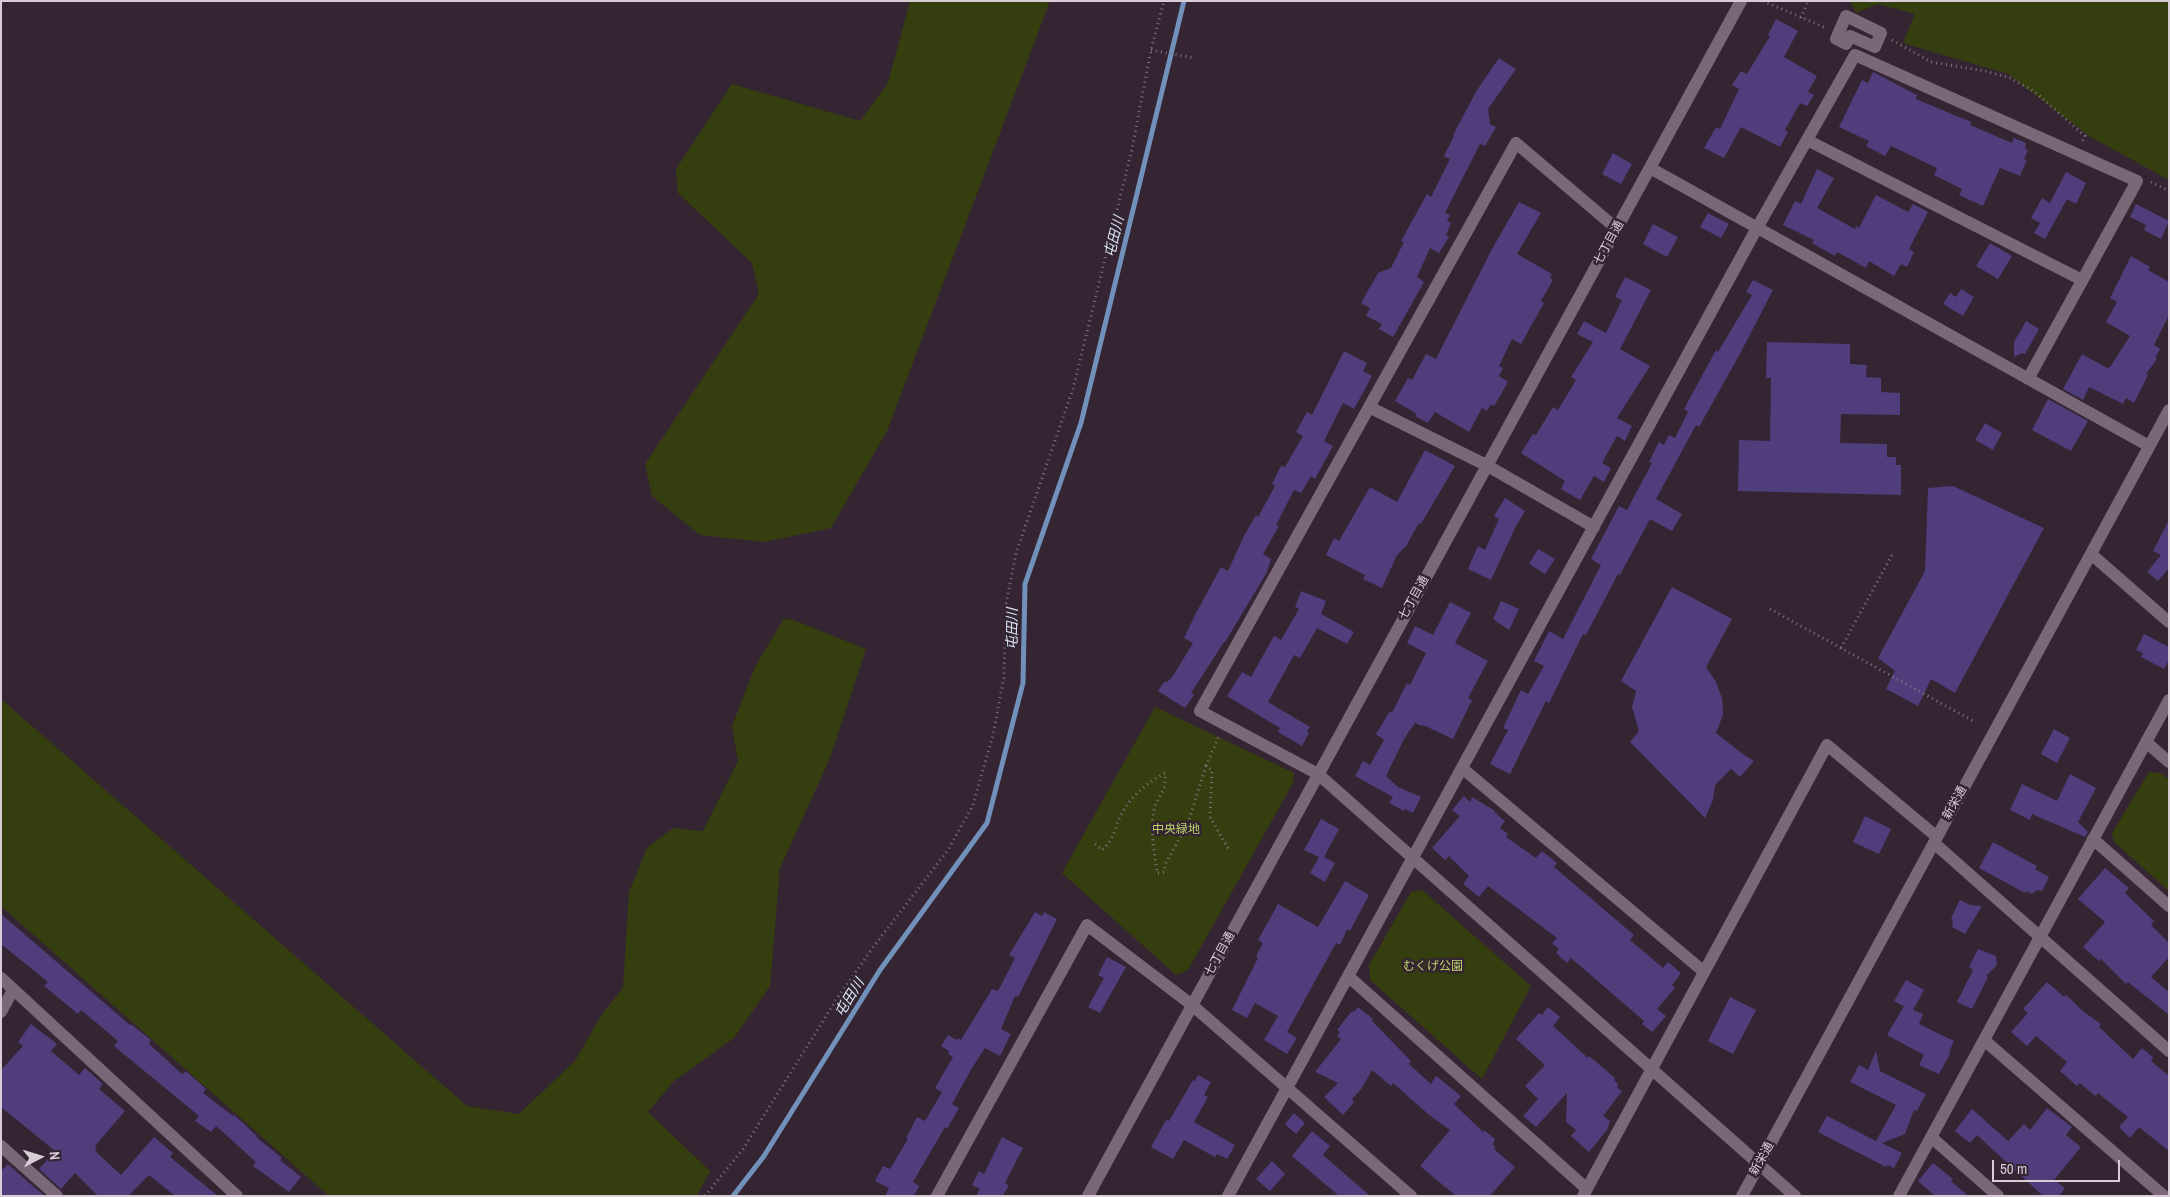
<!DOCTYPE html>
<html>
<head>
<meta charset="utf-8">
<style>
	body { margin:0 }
	#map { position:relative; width:2170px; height:1197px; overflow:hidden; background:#352533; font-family:"Archivo Narrow",sans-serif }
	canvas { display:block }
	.frame { position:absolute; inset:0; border:2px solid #d8cdd7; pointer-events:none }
	.north { position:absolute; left:15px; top:1132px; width:50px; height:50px; -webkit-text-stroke:4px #352533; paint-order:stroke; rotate:85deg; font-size:14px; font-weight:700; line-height:20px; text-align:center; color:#d8cdd7 }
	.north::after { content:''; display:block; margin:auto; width:18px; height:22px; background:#d8cdd7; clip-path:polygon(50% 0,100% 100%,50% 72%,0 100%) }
	.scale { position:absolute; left:1992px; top:1160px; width:128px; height:22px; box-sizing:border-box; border:2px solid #d8cdd7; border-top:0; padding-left:6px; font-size:15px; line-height:18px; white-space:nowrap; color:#d8cdd7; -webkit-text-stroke:4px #352533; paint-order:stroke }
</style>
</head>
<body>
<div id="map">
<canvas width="2170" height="1197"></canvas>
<div class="frame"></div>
<div class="north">N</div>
<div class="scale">50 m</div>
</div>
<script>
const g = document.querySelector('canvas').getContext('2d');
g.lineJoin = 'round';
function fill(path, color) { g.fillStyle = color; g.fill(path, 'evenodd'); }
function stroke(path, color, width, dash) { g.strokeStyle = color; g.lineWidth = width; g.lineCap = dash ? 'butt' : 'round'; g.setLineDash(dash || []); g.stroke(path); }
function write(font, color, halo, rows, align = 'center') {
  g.font = font + ' "Archivo Narrow","Noto Sans JP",sans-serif'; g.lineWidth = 5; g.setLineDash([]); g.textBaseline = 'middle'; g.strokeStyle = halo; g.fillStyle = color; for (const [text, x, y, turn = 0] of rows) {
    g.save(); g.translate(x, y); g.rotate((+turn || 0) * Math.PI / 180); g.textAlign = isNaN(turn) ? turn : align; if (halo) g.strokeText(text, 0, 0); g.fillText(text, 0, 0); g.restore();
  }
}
const green = new Path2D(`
	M910,1H1050L887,431L831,528L764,542L700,535L652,496L645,464L759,294L752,263L678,193L676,169L732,84L860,121L888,83Z
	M1850,1H2169V180L2089,136L2008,74L1903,43L1915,14L1878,4L1856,13Z
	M791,619L866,649L830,758L780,868L770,986L734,1038L674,1081L648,1112L710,1171L697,1196H329L1,906V699L467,1106L519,1114L575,1061L602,1014L623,988L629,892L647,848L673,828L703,831L738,761L732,726L755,667L783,620Z
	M1155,707L1294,773L1293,783L1188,970L1176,975L1062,873Z
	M2149,772L2161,773L2169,780V891L2114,842L2112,833Z
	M1422,890L1531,986L1482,1079L1370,980L1369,965L1411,892Z`);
const stream = new Path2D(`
	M733,1196L764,1156L880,970L987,823L1023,683L1025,584L1081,423L1184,1`);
const building = new Path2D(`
	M1776,19L1798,31L1784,57L1817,76L1808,92L1814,95L1807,106L1800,103L1785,130L1788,132L1780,147L1741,127L1724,158L1704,148L1716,127L1720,129L1739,89L1732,85L1741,71L1747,74L1770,36L1768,35Z
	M1499,58L1516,69L1488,109L1490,124L1496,127L1485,146L1480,144L1445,213L1450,215L1447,221L1451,223L1446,235L1449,237L1439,253L1430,248L1417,277L1424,282L1393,337L1379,329L1382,324L1366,316L1370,308L1361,303L1378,273L1391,268L1404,242L1401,241L1427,194L1431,197L1450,159L1444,156L1454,136L1453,135L1477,90Z
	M1873,72L1917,95L1916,99L1971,122L1970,125L2012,143L2014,138L2026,143L2025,149L2028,150L2024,159L2027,160L2020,176L2000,168L1983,206L1959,195L1962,189L1934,175L1937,168L1891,146L1885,156L1866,146L1869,141L1839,127L1862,80L1868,83Z
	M1613,153L1632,164L1621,184L1602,174Z
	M1817,169L1834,178L1817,208L1855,229L1856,226L1859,228L1876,195L1908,212L1913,204L1928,212L1909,249L1914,252L1907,267L1901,264L1894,276L1869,261L1866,268L1837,252L1835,256L1812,243L1814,240L1783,225L1795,201L1801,204Z
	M2066,172L2086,183L2076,204L2067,199L2045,239L2034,233L2040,223L2031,218L2042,198L2050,203Z
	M1519,202L1541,213L1517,254L1552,274L1550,278L1553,280L1541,301L1544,303L1521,344L1512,339L1499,366L1503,368L1499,376L1508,382L1494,406L1491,404L1487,411L1482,408L1469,432L1435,412L1428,423L1415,416L1417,414L1395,401L1408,378L1412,380L1426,354L1436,359L1492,249Z
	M2136,204L2169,221L2161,239L2144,230L2146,225L2130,217Z
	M1708,213L1729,224L1721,238L1700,227Z
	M1653,224L1678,237L1667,257L1643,244Z
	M1990,243L2012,256L1998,279L1976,266Z
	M2131,256L2150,267L2148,270L2169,282V315L2154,345L2160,349L2155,358L2157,359L2146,374L2148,375L2134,403L2126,398L2123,404L2089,387L2083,400L2063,389L2082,354L2107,368L2110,367L2130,336L2106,322L2117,302L2110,298Z
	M1625,277L1651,290L1620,349L1650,366L1617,418L1632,426L1625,441L1617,436L1602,463L1611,468L1604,482L1594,476L1580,500L1561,489L1565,481L1521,453L1533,434L1536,435L1553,407L1558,410L1576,380L1571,377L1593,342L1577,334L1584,321L1606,333L1622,300L1615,297Z
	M1753,280L1773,290L1741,352L1699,427L1696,425L1656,499L1682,514L1672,531L1650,519L1620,575L1618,574L1586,635L1583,634L1549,703L1546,701L1510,774L1490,764L1508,730L1503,728L1521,690L1528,694L1544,666L1534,661L1549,631L1563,639L1601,565L1591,559L1619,506L1627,510L1652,463L1649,462L1659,442L1664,445L1669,435L1675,438L1688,412L1684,409L1716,350L1718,352L1752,295L1746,292Z
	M1961,289L1974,297L1963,316L1943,304L1950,293L1956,297Z
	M2026,321L2039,329L2025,354L2022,353L2014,357V342Z
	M1767,342L1850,344V364L1867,365L1866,377L1881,378V392L1900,393V415L1841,414L1840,443L1887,444V457H1896V465H1901V495L1738,491L1739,440L1770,441L1771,378H1766Z
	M1344,351L1367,363L1363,371L1372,376L1354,409L1343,403L1324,441L1333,446L1315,479L1311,476L1301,493L1294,490L1276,525L1279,526L1263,554L1271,559L1267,572L1225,642H1224L1191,693L1194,695L1185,708L1158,691L1164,682H1167L1173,676L1193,643L1184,638L1196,613L1221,567L1228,571L1244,536L1256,515L1258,517L1275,486L1272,484L1281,466L1285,467L1303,436L1296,432L1307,412L1312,415Z
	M2048,399L2088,421L2071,451L2032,430Z
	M1985,423L2002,433L1993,450L1975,440Z
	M1425,450L1455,466L1421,524L1419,523L1406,546L1397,555L1382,588L1363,579L1365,575L1326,555L1334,538L1339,541L1370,487L1397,502Z
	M1953,486L2044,528L1955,693L1931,679L1918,706L1886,689L1895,671L1878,658L1925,571L1928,488Z
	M1505,498L1525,511L1515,528L1491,580L1468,569L1478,546L1485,550L1499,519L1494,516Z
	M2169,520V568L2158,581L2147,572L2161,555L2153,551Z
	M1538,549L1555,559L1545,574L1529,564Z
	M1672,587L1732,619L1706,667L1716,682L1722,698L1723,715L1716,733L1744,755L1754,761L1740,777L1731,769L1715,785L1713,800L1705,818L1630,742L1639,731L1632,707L1636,691L1621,681Z
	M1301,591L1326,601L1321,614L1354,632L1347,644L1317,628L1300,658L1294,655L1268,702L1310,727L1307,732L1309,733L1302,746L1278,732L1280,728L1227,696L1242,672L1251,677L1274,636L1281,640L1299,609L1295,607Z
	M1501,601L1519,609L1509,630L1493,619Z
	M1450,602L1471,613L1455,643L1488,661L1468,698L1472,700L1453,739L1423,725L1422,726L1415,723L1404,739L1386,776L1398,787L1421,797L1413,813L1405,809L1404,811L1389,803L1393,797L1355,776L1363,761L1370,765L1384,740L1376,734L1390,711L1392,713L1407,683L1410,685L1426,653L1407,643L1415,626L1433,635Z
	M2144,634L2169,647V660L2164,669L2141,657L2143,653L2136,650Z
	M2054,729L2070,738L2057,763L2041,754Z
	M2070,774L2096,788L2078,822L2088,832L2085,837L2032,814L2030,820L2010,810L2022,784L2057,801Z
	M1464,796L1470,802L1472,797L1495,811L1494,812L1505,821L1500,828L1508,834L1506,837L1536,858L1542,851L1557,863L1554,867L1634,935L1630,940L1663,968L1668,962L1681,973L1672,985L1675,988L1657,1009L1666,1016L1652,1032L1642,1024L1644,1021L1571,958L1567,963L1556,953L1559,949L1552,943L1557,938L1488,886L1479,897L1463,884L1469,876L1449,856L1445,860L1432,848L1460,816L1452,810Z
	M1865,816L1891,829L1879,854L1853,842Z
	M1321,819L1339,829L1324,857L1335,863L1325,882L1310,873L1319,857L1304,850Z
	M1993,842L2037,866L2035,869L2049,877L2042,891L2037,890L2032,894L2026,891L2025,893L1979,868Z
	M2105,868L2129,888L2125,893L2154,921L2151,925L2169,943V957L2151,977L2169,992V1015L2128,982L2126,984L2101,959L2099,961L2083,947L2105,922L2078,899Z
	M1345,881L1369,895L1350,931L1347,929L1340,945L1336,943L1287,1032L1297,1038L1287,1054L1264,1040L1278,1016L1255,1003L1247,1018L1232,1010L1258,958L1256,956L1263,943L1258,940L1278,904L1318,927Z
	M1960,900L1970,905L1982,906L1965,934L1952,927L1953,921L1951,918Z
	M1035,912L1042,916L1044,912L1057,919L1018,997L1015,996L1001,1029L1011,1034L1000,1056L985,1048L972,1068L952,1104L959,1108L947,1129L945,1127L913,1182L919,1186L914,1196H885L889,1188L875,1181L883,1166L890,1169L908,1139L906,1138L917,1117L925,1121L942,1092L935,1088L953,1057L948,1054L949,1051L941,1046L948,1035L957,1040L958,1038L961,1040L992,989L998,991L1015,958L1009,955Z
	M1,914L130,1025L131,1024L151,1040L149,1044L182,1074L186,1071L206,1089L203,1093L233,1116L234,1115L257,1136L256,1137L282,1158L280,1160L301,1177L289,1192L253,1166L256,1162L216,1126L211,1132L195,1121L199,1116L114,1046L118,1041L81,1010L78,1014L44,986L48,982L1,944Z
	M1978,949L1996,956L1997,965L1986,976L1988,977L1972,1009L1957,1002L1973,970L1969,967Z
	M1107,957L1126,967L1100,1013L1088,1007L1104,978L1098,975Z
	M1906,980L1924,990L1913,1010L1923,1014L1919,1024L1954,1041L1949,1052L1950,1054L1939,1074L1919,1065L1924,1055L1887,1035L1904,1006L1905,1007L1894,1001Z
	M2047,982L2064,997L2066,995L2084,1012L2101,1024L2099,1027L2133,1059L2142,1048L2153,1057L2151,1061L2169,1076V1151L2139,1127L2130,1138L2119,1127L2128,1117L2098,1093L2095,1096L2080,1083L2077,1086L2060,1071L2067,1062L2036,1036L2027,1046L2011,1032L2028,1013L2023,1009Z
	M1730,997L1756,1010L1733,1054L1708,1041Z
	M1358,1007L1373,1019L1372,1021L1411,1061L1409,1064L1431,1084L1436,1076L1461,1096L1454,1104L1483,1132L1484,1130L1495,1139L1493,1144L1495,1147L1494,1149L1515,1167L1490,1196H1456L1420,1166L1450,1130L1428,1114L1393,1083L1391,1086L1372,1070L1362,1088L1352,1099L1354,1102L1343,1115L1324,1097L1338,1083L1315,1072L1341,1039L1337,1036L1340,1032L1337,1030L1351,1012L1355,1011Z
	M1548,1007L1560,1017L1553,1026L1588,1058L1589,1056L1615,1078L1614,1080L1618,1084L1617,1088L1622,1091L1603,1116L1610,1121L1607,1130L1589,1152L1571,1136L1576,1130L1566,1122L1567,1093L1536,1127L1523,1116L1538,1099L1525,1086L1545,1065L1516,1039L1539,1013L1542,1015Z
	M31,1024L57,1044L51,1051L79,1075L85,1068L103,1084L99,1089L125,1111L95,1146L97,1148L95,1151L121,1175L154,1137L173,1153L170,1157L218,1196H175L149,1175L128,1196H98L75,1173L61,1189L39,1169L55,1151L1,1107V1070L23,1046L18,1042Z
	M1876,1051L1880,1071L1926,1094L1917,1111L1914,1110L1905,1134L1882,1143L1902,1153L1894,1168L1887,1165L1886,1167L1818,1132L1827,1116L1876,1141L1896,1105L1850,1082L1859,1065L1868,1070Z
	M1198,1075L1211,1082L1204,1095L1208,1097L1194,1122L1235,1145L1227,1159L1217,1154L1215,1157L1184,1140L1173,1159L1151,1147L1166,1120L1169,1121L1193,1080L1195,1081Z
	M2047,1108L2072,1127L2066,1135L2081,1147L2054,1180L2065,1188L2059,1196H2043L1977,1135L1970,1143L1955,1131L1972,1109L2008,1141L2024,1124L2030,1130Z
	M1294,1113L1305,1123L1296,1134L1285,1124Z
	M1312,1131L1330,1146L1323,1155L1370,1196H1339L1292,1156Z
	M1002,1137L1023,1148L1005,1183L1009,1186L1002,1196H976L980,1189L972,1185L979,1171L984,1174Z
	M1272,1161L1285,1174L1270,1191L1256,1179Z
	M1933,1163L1953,1179L1951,1181L1968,1196H1935L1918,1181Z
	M8,1164L28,1182L45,1196H1V1171Z`);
const path = new Path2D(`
	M1763,1L1826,28
	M1801,18L1808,1
	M1892,40L1931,62L1985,71L2010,78L2035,92L2085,136L2082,142
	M1151,50L1195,58
	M2151,182L2169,191
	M1770,609L1975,722
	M1841,648L1892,555
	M1206,766L1219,736
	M1095,844L1102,850C1114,841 1115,826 1122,813C1132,795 1147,783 1165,773C1166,795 1159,792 1154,810C1149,829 1155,853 1157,873L1164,872L1166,863L1188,823L1206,766L1212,770L1210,817L1229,850
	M705,1196L743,1149L836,1000L874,946L948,850L973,805L993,735L1004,677L1006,604L1016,553L1073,389L1132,149L1151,50L1164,1`);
const minor = new Path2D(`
	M1846,16L1881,33L1875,47L1850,36L1846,44L1836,39Z
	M1807,140L2082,280
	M1650,168L2149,446
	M1617,229L1516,143L1200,711L1318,774L1795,1196
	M1369,407L1486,465L1594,527
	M2091,554L2169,622
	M2146,742L2169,762
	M1462,768L1703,971
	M2093,839L2169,906
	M1934,843L2169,1051
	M1348,976L1587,1189
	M1,978L237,1196
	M1,1012L13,990
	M1984,1040L2164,1196
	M1931,1137L1998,1196
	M1,1146L57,1196
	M937,1196L1087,925L1192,1005L1411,1196
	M1088,1196L1741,1
	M1228,1196L1752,237L1855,55L2137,181L2028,379
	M1583,1196L1827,745L1937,837
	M1742,1196L2169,410
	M1899,1196L2169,700`);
const streetNames = [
	["七丁目通",1609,243,-61],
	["七丁目通",1414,598,-61],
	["新栄通",1955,803,-61],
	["七丁目通",1220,954,-61],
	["新栄通",1762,1159,-61]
];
const parkNames = [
	["中央緑地",1176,830],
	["むくげ公園",1433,967]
];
const waterNames = [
	["屯田川",1115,237,-76],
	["屯田川",1013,629,-89],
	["屯田川",850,998,-58]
];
fill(green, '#353e0e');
stroke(stream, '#7191bb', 5);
fill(building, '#4f3d7c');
stroke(path, '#81737f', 3, [1, 4]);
stroke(minor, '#7a6778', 12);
write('12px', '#d8cdd7', '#352533', streetNames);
write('12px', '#bdd36a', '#352533', parkNames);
write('italic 14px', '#d7e5f5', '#352533', waterNames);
</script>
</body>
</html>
